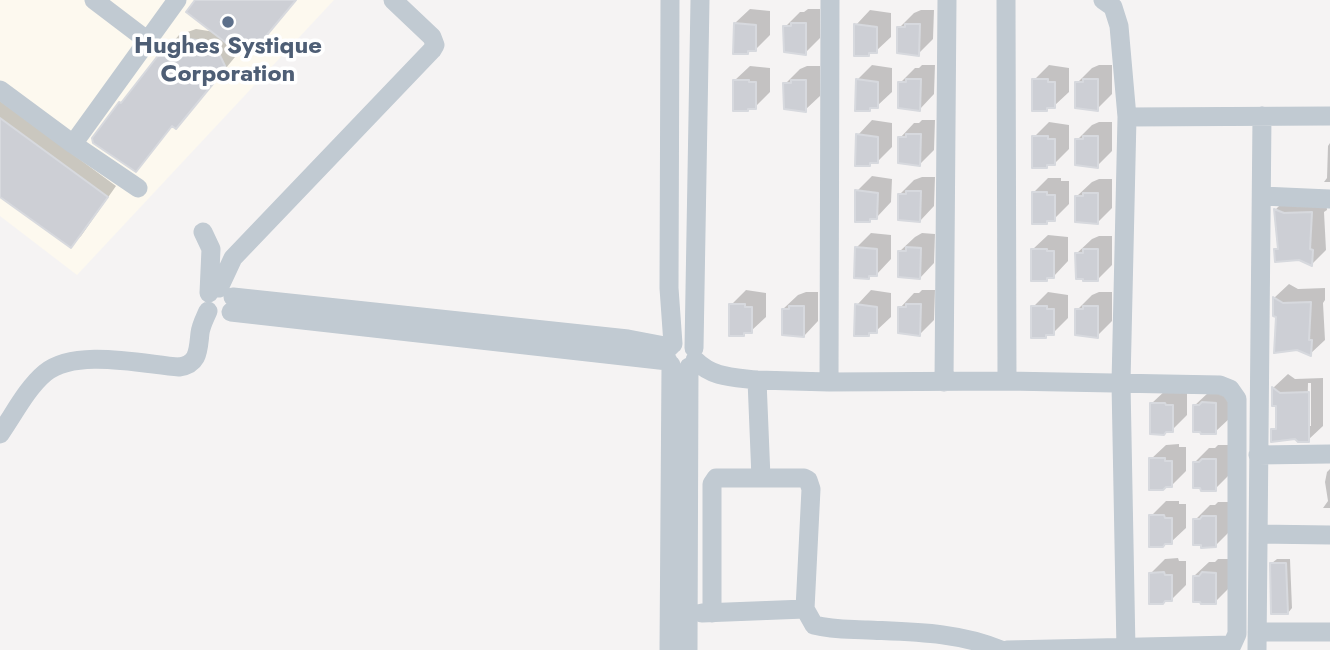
<!DOCTYPE html>
<html>
<head>
<meta charset="utf-8">
<style>
	body { margin:0 }
	canvas { display:block; background:#f5f3f3 }
</style>
</head>
<body>
<canvas width="1330" height="650"></canvas>
<script>
const g = document.querySelector('canvas').getContext('2d');
g.lineJoin = 'round';
function fill(path, color) { g.fillStyle = color; g.fill(path, 'evenodd'); }
function stroke(path, color, width, dash) { g.strokeStyle = color; g.lineWidth = width; g.lineCap = dash ? 'butt' : 'round'; g.setLineDash(dash || []); g.stroke(path); }
function write(font, color, halo, rows, align = 'center') {
  g.font = font + ' Jost,sans-serif'; g.lineWidth = 7; g.setLineDash([]); g.textBaseline = 'middle'; g.strokeStyle = halo; g.fillStyle = color; for (const [text, x, y, turn = 0] of rows) {
    g.save(); g.translate(x, y); g.rotate((+turn || 0) * Math.PI / 180); g.textAlign = isNaN(turn) ? turn : align; if (halo) g.strokeText(text, 0, 0); g.fillText(text, 0, 0); g.restore();
  }
}
const commercial = new Path2D(`
	M0,0H334L77,275L0,216Z`);
const shadow = new Path2D(`
	M197,0H296L228,42L235,57L186,117L176,127L173,125L145,159L114,111L179,35L196,29L215,32Z
	M750,9L770,11V35L755,50L747,53L735,23Z
	M808,9H820V38L805,53L785,27L800,12H804Z
	M870,10L891,13V37L876,51L868,54L856,25Z
	M921,10H934L933,39L918,54L899,28L914,13Z
	M872,65L892,68V92L877,106L870,109L857,80Z
	M922,65H935L934,94L920,109L900,83L915,68H919Z
	M1049,65L1069,68V92L1054,106L1046,109L1034,80Z
	M1099,65H1112V94L1097,109L1077,83L1092,68Z
	M750,66L770,68V92L755,107L748,110L735,80Z
	M807,66H820V96L805,110L785,84L800,69Z
	M0,101L116,186L81,236L71,245L0,194Z
	M872,120L892,123V147L877,162L873,161L870,164L858,135Z
	M922,120H935L934,150L920,164L900,138L914,123H919Z
	M1049,122L1069,125V149L1055,163L1047,166L1034,137Z
	M1099,122H1112V151L1097,166L1077,140L1092,125Z
	M1330,143V182H1324L1327,178L1328,146Z
	M872,176L892,179L891,202L877,217L869,220L857,191Z
	M922,177H935L934,206L920,221L900,194L914,180Z
	M1048,178H1061V181H1069V204L1054,219L1033,193Z
	M1099,179H1112V208L1097,223L1077,196L1092,182Z
	M1290,195L1326,198L1327,210L1324,212L1326,250L1312,264L1276,250L1279,247L1276,209Z
	M871,233L891,235V259L877,274H872L869,277L857,247Z
	M922,233L935,234L934,263L920,278L900,251L915,237Z
	M1048,235L1068,237V261L1054,276H1049L1033,249Z
	M1099,236H1112V265L1097,280L1077,253L1092,239Z
	M1289,284L1298,289L1325,288V300L1323,303L1325,340L1310,354L1278,315L1274,298Z
	M746,290L766,293V317L751,331L743,334L731,305Z
	M871,290L891,293V317L876,331H871L868,334L857,305Z
	M922,290H935L934,320L920,334L900,308L914,293H919Z
	M806,292H818V321L804,336L783,309L798,295Z
	M1048,292L1068,295V318L1053,333L1046,336L1033,307Z
	M1099,292H1112V321L1097,336L1077,310L1092,295Z
	M1288,374L1295,379L1323,378V426L1308,440L1273,430L1277,426V404L1273,388ZM1308,383H1311V426H1307Z
	M1167,389L1187,391V415L1172,430L1152,403Z
	M1230,389V418L1215,432L1194,406L1209,392Z
	M1179,444V447H1186V471L1172,485L1151,459L1166,445Z
	M1218,445H1230V474L1215,489L1194,463L1209,448H1215Z
	M1330,469V508H1323L1328,501L1325,482L1327,472Z
	M1166,501H1179V504H1186V528L1171,542L1151,516Z
	M1218,502H1230V531L1215,546L1195,520L1210,505H1215Z
	M1178,558L1179,561H1186V585L1171,600L1151,573L1165,559Z
	M1218,559H1230V587L1215,602L1194,576L1209,562H1215Z
	M1277,559H1290L1292,608L1288,613L1272,563Z`);
const building = new Path2D(`
	M195,0H296L247,59L186,12Z
	M734,23L756,25V51H748V54H733Z
	M791,23H806V55L784,52L783,26H791Z
	M854,24L877,27V53H869V56H854Z
	M905,24H920L919,56L897,53V27H905Z
	M184,38L214,43L226,68L176,129L172,126L136,172L93,143L92,138L119,102L121,103L167,44Z
	M856,79L878,82V108H870V111H855Z
	M906,79H921L920,111L898,108V82H906Z
	M1032,79H1048V82H1055V108H1047V111H1032Z
	M1083,79H1098V111L1075,108V82H1083Z
	M733,80H749V82H756V109H748V111H733Z
	M791,80H806V112L784,109L783,83H791Z
	M0,118L108,197L71,248L0,197Z
	M856,134L878,137V163H870V166H855Z
	M906,134H921L920,166L898,163V137H906Z
	M1032,136H1048V139H1055V165H1047V168H1032Z
	M1083,136H1098V168L1075,165V139H1083Z
	M855,190L878,193L877,219H870V222H855Z
	M906,191H921L920,222L898,220V194H906Z
	M1032,192H1047V195H1055V221H1047V224H1032Z
	M1083,193H1098V224L1075,222V196H1083Z
	M1274,209L1284,213L1312,212L1310,249L1313,250L1312,266L1299,260L1275,262L1274,249H1278Z
	M855,247L877,249V276H869V279L854,278Z
	M906,247L921,248L920,279L898,277V251H906Z
	M1031,249H1047V251H1054V278H1047V281H1031Z
	M1083,249H1098V281H1083V279H1076L1075,253H1083Z
	M1273,297L1283,303L1311,302L1309,340H1312L1311,356L1297,350L1274,353L1276,317L1273,316Z
	M729,304H745V307H752V333H744V336H729Z
	M855,304L877,307V333H869V336H854Z
	M906,304H921L920,336L898,333V307H906Z
	M789,306H804V337L782,335V309H789Z
	M1031,306H1047V309H1054V335H1046V338H1031Z
	M1083,306H1098V338L1075,335V309H1083Z
	M1272,387L1280,393L1309,392V442H1298L1295,439L1271,442V429H1276V406H1272Z
	M1202,402L1216,403V434H1201L1200,432H1193V405H1199Z
	M1150,403H1165L1166,405H1173V432H1166L1164,435L1150,434Z
	M1149,458H1165V461H1172V487H1166L1163,490H1149Z
	M1202,459H1216V491H1201L1200,488H1193V462H1199Z
	M1149,515H1164L1165,518H1172V544H1165L1163,547H1149Z
	M1202,516H1216V547L1201,548V545H1193V519H1200Z
	M1270,563H1286L1288,614H1271Z
	M1164,572L1165,575H1172V601H1165L1163,604H1149V573Z
	M1202,572L1216,573V604H1201L1200,602H1193V576H1199Z`);
const minor = new Path2D(`
	M94,0L148,41
	M670,0L669,288L673,344
	M1006,0L1007,381
	M1103,0L1113,7L1119,26L1127,117L1121,383L1126,650
	M0,90L73,144L138,188
	M1127,117L1330,116
	M73,144L177,0
	M1262,196L1330,199
	M203,232L211,249L209,293
	M219,288L233,258L432,50L435,45L432,37L393,0
	M233,297L628,339L670,347
	M231,312L668,361
	M694,348L700,0
	M695,360C713,378 732,377 757,380L829,382L1007,381L1220,385L1230,389L1237,399V634L1232,645L1007,650
	M757,380L761,478
	M829,382L830,0
	M944,382L947,0
	M0,434C14,414 27,388 45,373C75,348 142,364 179,367C199,364 198,350 200,333C201,325 205,318 208,311
	M1258,455L1330,454
	M1258,534L1330,535
	M702,613L805,609
	M712,613V484L716,478H804L808,480L811,489L805,609L814,625C833,630 849,629 868,630C913,632 959,632 1001,650
	M1257,632H1330
	M669,650L671,365
	M688,650L689,367
	M1257,650L1262,116`);
const markers = [
	[228,22,7,"#5c6f8a"]
];
const serviceNames = [
	["Hughes Systique",228,47],
	["Corporation",228,75]
];
fill(commercial, '#fdf9ef');
fill(shadow, '#0003');
fill(building, '#cdcfd5');
stroke(building, '#d7d9de', 2);
stroke(minor, '#c1cad2', 19);
for (const [x, y, r, color] of markers) { const dot = new Path2D(); dot.arc(x, y, r, 0, 2 * Math.PI); g.fillStyle = color; g.fill(dot); stroke(dot, '#fff', 2.5); }
write('bold 24px', '#4e5e75', '#fff', serviceNames);
</script>
</body>
</html>
